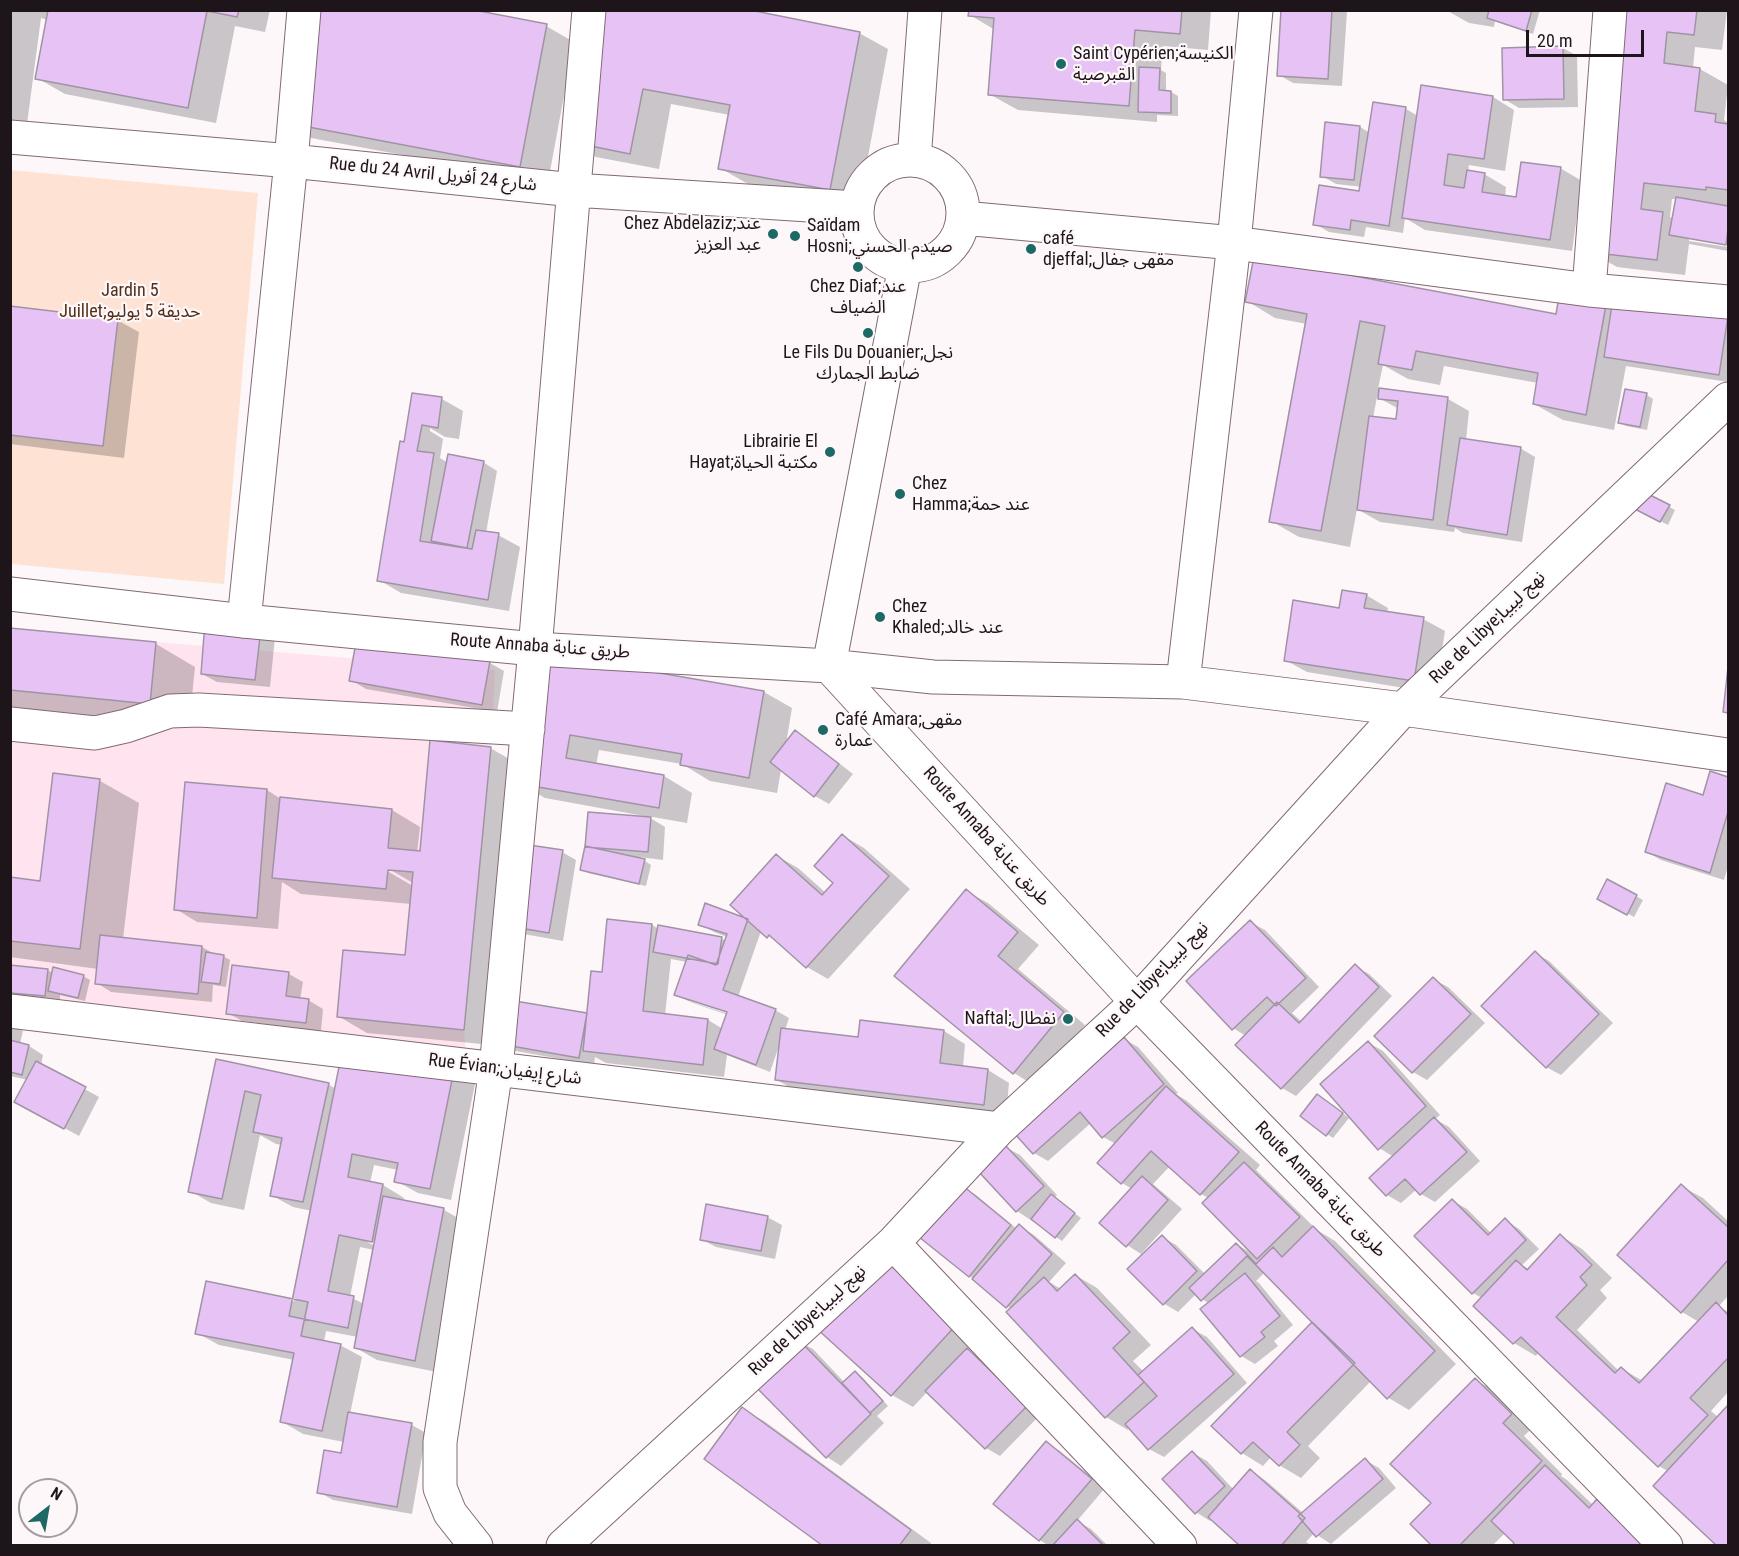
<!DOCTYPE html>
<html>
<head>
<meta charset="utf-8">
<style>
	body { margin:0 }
	#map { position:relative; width:1739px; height:1556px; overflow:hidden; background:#fdf7fa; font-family:"Roboto Condensed",sans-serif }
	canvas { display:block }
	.frame { position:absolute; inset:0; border:12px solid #1d1519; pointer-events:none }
	.north { position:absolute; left:18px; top:1478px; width:60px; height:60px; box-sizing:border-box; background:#fdf7fa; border:2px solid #a39da0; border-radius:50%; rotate:31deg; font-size:16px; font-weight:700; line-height:24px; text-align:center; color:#1d1519 }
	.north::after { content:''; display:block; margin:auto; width:21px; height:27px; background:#1d6965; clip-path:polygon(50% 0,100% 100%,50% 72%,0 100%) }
	.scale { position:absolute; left:1526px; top:30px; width:118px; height:27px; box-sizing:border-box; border:3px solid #1d1519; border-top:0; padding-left:8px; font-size:18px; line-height:21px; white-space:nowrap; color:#1d1519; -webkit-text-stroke:4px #fdf7fa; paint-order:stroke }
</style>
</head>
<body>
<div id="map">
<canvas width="1739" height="1556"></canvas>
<div class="frame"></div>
<div class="north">N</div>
<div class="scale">20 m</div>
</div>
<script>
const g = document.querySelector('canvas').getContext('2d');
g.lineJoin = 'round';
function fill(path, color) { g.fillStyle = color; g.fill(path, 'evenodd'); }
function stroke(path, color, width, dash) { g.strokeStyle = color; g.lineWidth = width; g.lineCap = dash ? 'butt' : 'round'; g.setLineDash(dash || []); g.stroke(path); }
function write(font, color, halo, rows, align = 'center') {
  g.font = font + ' "Roboto Condensed","Noto Sans Arabic",sans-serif'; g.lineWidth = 4.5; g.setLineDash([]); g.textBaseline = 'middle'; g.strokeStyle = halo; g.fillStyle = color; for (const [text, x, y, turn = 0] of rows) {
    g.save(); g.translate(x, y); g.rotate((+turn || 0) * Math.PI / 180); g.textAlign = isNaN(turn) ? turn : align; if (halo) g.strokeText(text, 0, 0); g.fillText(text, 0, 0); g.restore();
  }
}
const built = new Path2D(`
	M11,628L156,642L495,670L491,747L464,1030L466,1051L11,993Z`);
const green = new Path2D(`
	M10,170L258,193L224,584L11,564Z`);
const shadow = new Path2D(`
	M10,10H270L265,32L235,26L216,123L65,94L37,78L48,20L41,18L27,124L10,122Z
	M592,10L859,33L888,49L859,205L748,184L720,168L730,115L671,104L659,169L596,157L568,141Z
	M970,10H1211L1208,50L1163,46L1161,70L1166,73V92H1171L1178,96V116L1157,115V122L1018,110L989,94L995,30L970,15Z
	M1282,10H1344L1347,12L1342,86L1293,83L1279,75Z
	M1446,10H1540L1533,34L1495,21L1494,27L1469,23Z
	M1610,10H1727L1722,50L1695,47L1693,68L1700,69L1728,85L1724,120L1728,123V205H1727L1728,206V244L1689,237V241L1728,247V251L1689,244L1685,275L1617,267L1589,251ZM1672,199H1677L1674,220L1670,217Z
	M546,26L574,42L548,182L311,138L283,121Z
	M1563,48L1577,56L1578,107L1519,108L1504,99Z
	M1493,97L1514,110L1505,171L1469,165L1468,172L1484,174L1506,187L1505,197L1517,198L1560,168L1582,181L1572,251L1425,230L1405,218L1403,233L1366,227L1364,237L1329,232L1315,224L1361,193L1362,187L1336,184L1322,176L1360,127L1370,133L1406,109L1418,116Z
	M1562,286L1728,318V382L1626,366L1614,430L1563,420L1534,404L1538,383L1444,366L1440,385L1408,379L1383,365L1378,389L1448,399L1469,411L1466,440L1520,448L1535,457L1522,542L1463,533L1455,528L1454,532L1380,522L1357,509L1350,547L1299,537L1271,521L1307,324L1275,318L1247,301L1557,316ZM1377,397L1399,409L1398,421L1373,418Z
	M10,308L117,320L139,332L124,458L10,444Z
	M1626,391L1647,395L1653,399L1647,430L1626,426L1619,422Z
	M442,399L463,411L459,439L445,437L430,428V431L443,439L440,458L448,463L483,462L497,471L486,533L498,535L520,547L509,611L401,593L379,580L405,444Z
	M1641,492L1675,510L1668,525L1633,507Z
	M1366,595L1388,608L1387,613L1423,619L1445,631L1435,693L1307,672L1285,660L1340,610Z
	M207,624L275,637L270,687L217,682L202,674Z
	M10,629L156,644L195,667L189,726L10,707Z
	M539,654L764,692L792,708L786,744L795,732L809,740L853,774L829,804L815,796L781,770L777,793L710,781L682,764L599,750L596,765L664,776L692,793L687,823L647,816L665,827L663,860L639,857L651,865L646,886L588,873L582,869L587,846L644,818V816L545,798L517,782L506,896L562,852L576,860L563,941L518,933L496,999L588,1015L603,973L609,920L652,925L659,929L660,927L722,939L726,941L727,937L714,932L700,924L706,905L750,921L777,856L798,868L826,893L835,883L842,835L864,848L910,889L828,979L807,967L782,945L761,931L738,997L775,1010L789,1018L785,1030L860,1038L944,1031L965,1044L963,1067L988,1070L1009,1083L1006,1116L798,1092L777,1080L779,1046L770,1072L727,1055L724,1077L606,1063L595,1057L594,1065L499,1048L492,1045L367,1033L338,1016L407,957L411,904L301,894L282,882L278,929L197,922L176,909L267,790L281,799L392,810L420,827L417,853H421L490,748L520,765ZM382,865L413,883V886L380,867ZM671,959L687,962L676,994L690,1002L728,1015L723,1029L708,1020L665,1015ZM704,961L718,962L717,967ZM689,998L734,1013V1016L689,1001Z
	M490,663L504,671L497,712L366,689L351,680Z
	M1711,773L1728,778V866L1724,880L1661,860L1647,852L1704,796Z
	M100,781L139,803L123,939L202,947L216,955L223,956L230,960L226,987L213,985L212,1002L111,992L97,983L98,969L10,957V879L41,882Z
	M1608,881L1643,900L1634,917L1599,898Z
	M966,891L988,903L1039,945L1018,969L1085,1025L1035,1086L1014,1073L896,976Z
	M1250,922L1265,930L1319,987L1292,1013L1302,1022L1355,966L1369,974L1392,996L1296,1096L1282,1088L1246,1036L1233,1028Z
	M1535,953L1549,961L1613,1023L1561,1075L1546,1067Z
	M10,967L47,970L53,973L83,976L90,980L85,1001L60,995V1004L10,999Z
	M289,974L303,982L300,1000H308L323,1009L321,1031L242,1021L228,1013Z
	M1433,979L1448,987L1485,1023L1427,1080L1413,1072Z
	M10,1023L23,1031L20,1044L29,1046L43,1055L41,1065L99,1097L79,1136L28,1108V1080L10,1076Z
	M1124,1039L1138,1047L1178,1093L1176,1094L1187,1101L1260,1165L1256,1170L1313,1226L1312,1227L1335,1241L1456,1364L1409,1410L1387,1397L1371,1381L1308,1446L1320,1458L1301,1478L1279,1465L1271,1457L1263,1466L1242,1453L1314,1322L1265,1272L1256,1281L1259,1283L1293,1325L1274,1341L1278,1346L1255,1364L1241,1356L1209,1304L1196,1294L1178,1312L1163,1303L1162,1237L1176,1245L1205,1274L1236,1244L1255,1255L1209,1198L1201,1194L1170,1166L1153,1184L1182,1209L1141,1254L1127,1245L1132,1189L1122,1183L1116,1144L1103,1137L1091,1123L1048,1161L1034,1153Z
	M1369,1043L1383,1051L1440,1115L1435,1119L1449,1127L1480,1161L1435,1202L1421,1194L1417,1189L1401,1203L1387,1195L1394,1157L1379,1148Z
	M217,1060L328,1084L336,1089L453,1071L475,1084L451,1200L418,1193L396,1181L398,1170L374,1165L370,1183L383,1185L404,1198L403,1202L444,1210L465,1222L437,1372L377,1360L356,1348L358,1337L326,1331L324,1342L340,1345L362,1357L350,1414L412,1425L426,1433L412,1514L333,1500L319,1492L342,1455L344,1442L303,1434L281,1421L294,1360L219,1345L197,1333L294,1301L312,1211L293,1207L271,1195L282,1145L276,1144L260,1135L244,1210L211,1203L190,1191ZM366,1237L375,1243V1246L364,1240ZM360,1247L374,1250L364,1304L350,1297Z
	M1324,1099L1349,1118L1333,1138L1327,1134Z
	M1005,1147L1020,1155L1057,1195L1054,1198L1081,1218L1062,1241L1017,1211L980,1171Z
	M1681,1186L1703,1198L1728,1221V1296L1719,1306L1728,1312V1392L1711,1411L1719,1418L1728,1408V1546H1719L1669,1472L1659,1466L1539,1352L1536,1356L1514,1343L1475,1306L1482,1298L1473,1293L1453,1201L1467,1209L1491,1233L1505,1220L1519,1229L1539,1249L1522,1265L1529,1269L1561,1236L1582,1249L1612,1278L1600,1290L1607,1298L1577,1330L1619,1371L1622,1369L1643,1381L1699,1322L1682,1312Z
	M962,1187L976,1195L1017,1229L1019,1226L1034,1235L1066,1263L1049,1282L1061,1289L1075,1275L1097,1288L1151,1345L1133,1361L1144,1372L1192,1329L1207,1337L1247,1383L1164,1457L1149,1449L1130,1427L1128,1430L1106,1417L1008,1312L1011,1309L970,1276Z
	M767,1217L782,1225L775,1259L716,1247L701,1239Z
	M990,1323L966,1349L982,1359L1040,1415L1000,1456L986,1448L928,1391L913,1407L892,1395L818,1328Z
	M798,1341L813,1349L845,1383L855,1373L862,1377L888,1406L877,1416L884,1423L841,1466L827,1457L755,1383Z
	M1475,1380L1497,1392L1533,1427L1524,1436L1562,1474L1561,1476L1567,1480L1593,1505L1597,1501L1618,1514L1516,1543L1505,1533L1492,1546H1434L1433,1503Z
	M742,1409L764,1421L931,1543V1546H826Z
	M1046,1443L1060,1451L1105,1488L1077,1521L1091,1529L1108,1546H1049L1040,1540L996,1504Z
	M1193,1453L1207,1461L1234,1490L1251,1471L1265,1480L1303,1513L1365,1460L1379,1468L1396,1488L1331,1544L1314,1533L1306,1542L1312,1546H1242L1212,1519L1210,1521L1196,1512Z`);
const building = new Path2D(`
	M48,10H239L237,17L207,11L188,108L35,79Z
	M303,10H474L547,24L520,167L282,122Z
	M591,10H750L860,32L830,190L718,169L730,105L643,89L630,154L566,141Z
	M969,10H1182L1180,34L1135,30L1129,106L988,95L994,18L968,16Z
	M1281,10H1332L1328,79L1277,76Z
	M1489,10H1532L1526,31L1487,18Z
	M1609,10H1697L1694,35L1667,32L1664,63L1700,68L1695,111L1716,114L1715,122L1728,124V190L1706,187V190L1644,183L1641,209L1663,212L1657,260L1588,252Z
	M1563,46L1564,99L1503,100L1502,48Z
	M1139,67L1160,68L1159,90L1171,91V113L1138,112Z
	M1421,85L1493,96L1484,159L1448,154L1444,185L1464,188L1467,170L1485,173L1482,192L1516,197L1521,162L1561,167L1550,240L1402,218Z
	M1373,102L1406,107L1389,226L1351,220L1350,230L1313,225L1319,185L1359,191Z
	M1325,122L1360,126L1354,180L1320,177Z
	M1676,197L1728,206V229L1726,245L1669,235Z
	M1254,257L1556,314L1561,285L1608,294L1586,415L1533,404L1538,373L1416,351L1412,370L1378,364L1385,326L1360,321L1321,531L1269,522L1307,314L1245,302Z
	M1613,298L1728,316L1719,375L1604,357Z
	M10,306L118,319L103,446L10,435Z
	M1379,388L1448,397L1433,520L1357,510L1369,416L1396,419L1398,401L1378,399Z
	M1625,389L1647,393L1640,427L1618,423Z
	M412,393L442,397L438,428L422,425L417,451L434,453L420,541L472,549L476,530L499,533L488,600L377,581L400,441L404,442Z
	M1460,438L1521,447L1507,535L1447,525Z
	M448,454L484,461L467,548L431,541Z
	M1640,490L1670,505L1660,522L1631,507Z
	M1342,590L1367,594L1364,608L1424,617L1414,681L1284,661L1293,600L1339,608Z
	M205,622L261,628L255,680L201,674Z
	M10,628L156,642L150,704L10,690Z
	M357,637L490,661L482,705L349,681Z
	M538,652L764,691L749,778L680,765L682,754L570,735L566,758L664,775L659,808L515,783Z
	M1728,667V713L1723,712Z
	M795,730L839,764L814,797L770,762Z
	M430,740L491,747L464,1030L337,1017L343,950L405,955L413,872L388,870L386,889L272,878L280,797L392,809L388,848L420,851Z
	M1710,771L1728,777V812L1710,873L1645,852L1666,783L1703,795Z
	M53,773L100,779L80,949L10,941V877L40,881Z
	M185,782L267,789L257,918L174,910Z
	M588,812L651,817L648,852L585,847Z
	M842,834L889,876L806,968L769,935L767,938L730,905L776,854L822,895L833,883L814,866Z
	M516,843L563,850L549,933L502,925Z
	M585,846L645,859L639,884L580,870Z
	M1607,879L1637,895L1627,915L1597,899Z
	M966,889L1018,932L998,956L1064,1012L1013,1074L894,976Z
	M705,903L748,919L723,990L776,1009L756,1065L714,1049L727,1012L674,995L688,955L716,965L727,934L698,925Z
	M607,919L652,924L643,1011L708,1019L703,1065L583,1051L591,971L602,972Z
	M1250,920L1306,978L1276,1006L1267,997L1232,1030L1186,981Z
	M658,925L722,937L718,964L653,952Z
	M100,935L202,946L198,994L95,984Z
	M1535,951L1599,1014L1546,1068L1481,1006Z
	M206,952L224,955L220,984L201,982Z
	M1355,964L1379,987L1281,1089L1235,1045L1277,1002L1299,1023Z
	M10,965L48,969L45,996L10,993Z
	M232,965L289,972L286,996L309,999L306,1023L226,1014Z
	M53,967L84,975L78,998L48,991Z
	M1433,977L1471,1014L1412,1073L1374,1036Z
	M491,997L587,1013L579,1058L483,1041Z
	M860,1020L944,1030L940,1063L988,1069L984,1105L775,1080L781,1028L858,1037Z
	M1124,1037L1164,1084L1102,1138L1080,1112L1033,1154L1014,1133Z
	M10,1040L29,1045L22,1075L10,1072Z
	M1368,1041L1426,1106L1378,1150L1320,1084Z
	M343,1047L454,1070L430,1189L394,1182L398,1163L352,1154L348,1177L383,1184L372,1242L339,1235L328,1291L354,1296L348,1328L289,1316Z
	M216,1059L329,1083L303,1202L270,1196L282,1138L253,1132L261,1095L245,1091L222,1199L188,1192Z
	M36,1061L86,1087L64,1129L14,1102Z
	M1166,1086L1239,1152L1200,1195L1151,1151L1121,1184L1097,1163Z
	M1317,1094L1343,1113L1326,1136L1300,1116Z
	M1434,1117L1467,1152L1420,1195L1405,1179L1386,1196L1369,1178Z
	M1005,1145L1044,1186L1016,1212L978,1171Z
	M1244,1162L1300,1217L1257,1259L1202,1203Z
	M1142,1176L1168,1200L1126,1247L1099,1223Z
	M1681,1184L1728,1227V1260L1681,1313L1617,1255Z
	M962,1185L1011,1225L969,1277L919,1237Z
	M1051,1194L1075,1213L1055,1238L1031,1219Z
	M383,1196L444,1208L415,1361L354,1348Z
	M1452,1199L1488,1235L1505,1218L1526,1240L1472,1294L1414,1236Z
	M706,1204L768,1216L761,1251L700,1240Z
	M1019,1224L1052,1254L1006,1308L972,1279Z
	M1313,1226L1435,1351L1387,1399L1247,1256L1201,1301L1189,1288L1236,1243L1256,1264L1273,1247L1282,1257Z
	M1560,1234L1592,1265L1580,1277L1587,1285L1556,1317L1615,1373L1621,1367L1639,1383L1716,1302L1728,1315V1358L1690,1398L1708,1415L1658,1467L1521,1337L1513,1344L1473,1306L1516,1260L1527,1270Z
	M1162,1235L1197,1271L1163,1305L1127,1269Z
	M895,1242L970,1310L891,1396L816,1328Z
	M1245,1273L1280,1316L1261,1332L1265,1337L1240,1357L1200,1309Z
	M1075,1274L1130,1332L1113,1348L1144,1382L1105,1418L1006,1312L1044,1277L1057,1291Z
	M206,1281L308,1302L301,1336L341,1344L322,1431L280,1422L294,1353L195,1334Z
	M1312,1322L1355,1363L1287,1432L1300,1445L1279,1466L1253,1442L1241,1454L1211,1426Z
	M1192,1327L1234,1374L1148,1450L1125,1424L1157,1396L1138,1375Z
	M798,1339L871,1414L826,1458L752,1383Z
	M967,1348L1027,1406L985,1449L925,1391Z
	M855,1371L883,1401L870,1413L842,1383Z
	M1475,1378L1512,1414L1503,1423L1542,1461L1459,1546H1432L1410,1524L1431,1503L1390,1464Z
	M1728,1405V1546H1717L1653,1486Z
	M742,1407L911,1530L899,1546H823L704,1459Z
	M348,1412L412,1423L397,1507L317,1493L324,1450L341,1453Z
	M1046,1441L1092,1479L1039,1541L993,1504Z
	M1192,1451L1225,1486L1195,1514L1162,1479Z
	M1365,1458L1383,1479L1316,1537L1298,1516Z
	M1545,1465L1589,1508L1597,1499L1644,1546H1512L1514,1543L1491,1521Z
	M1250,1469L1305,1518L1281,1546H1240L1208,1517Z
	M1077,1519L1104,1546H1052Z`);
const minor = new Path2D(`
	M10,137L291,161L574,190L856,208
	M914,160L925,10
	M857 213a53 53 0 1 1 106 0a53 53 0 1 1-106 0Z
	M963,218L1234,243L1589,290L1728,302
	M905,266L829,666L933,677L1183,682L1403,709L1728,755
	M1589,290L1610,10
	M244,621L291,161L304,10
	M1183,682L1234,243L1256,10
	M10,724L95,733L126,726L170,711L199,710L528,729
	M10,1011L999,1129
	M893,1243L1180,1546
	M476,1546L450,1513L440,1488V1442L496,1069L535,649L589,10
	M563,1546L893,1243L999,1129L1137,1002L1403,709L1728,399`);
const major = new Path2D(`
	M10,594L244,621L535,649L829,666L1137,1002L1666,1546`);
const markers = [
	[1061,64,6,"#1d6965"],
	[773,234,6,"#1d6965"],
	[795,236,6,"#1d6965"],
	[1031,249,6,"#1d6965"],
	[858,267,6,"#1d6965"],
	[868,333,6,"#1d6965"],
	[830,452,6,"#1d6965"],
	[900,494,6,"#1d6965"],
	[880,617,6,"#1d6965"],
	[823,730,6,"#1d6965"],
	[1068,1019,6,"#1d6965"]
];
const poiNames = [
	["Saint Cypérien;الكنيسة",1073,54],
	["القبرصية",1073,75],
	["Chez Abdelaziz;عند",761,224,"right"],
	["عبد العزيز",761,245,"right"],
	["Saïdam",807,226],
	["Hosni;صيدم الحسني",807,247],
	["café",1043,239],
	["djeffal;مقهى جفال",1043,260],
	["Chez Diaf;عند",858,287,"center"],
	["الضياف",858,308,"center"],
	["Le Fils Du Douanier;نجل",868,353,"center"],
	["ضابط الجمارك",868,374,"center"],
	["Librairie El",818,442,"right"],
	["Hayat;مكتبة الحياة",818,463,"right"],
	["Chez",912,484],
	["Hamma;عند حمة",912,505],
	["Chez",892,607],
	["Khaled;عند خالد",892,628],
	["Café Amara;مقهى",835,720],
	["عمارة",835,741],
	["Naftal;نفطال",1056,1019,"right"]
];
const streetNames = [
	["Rue du 24 Avril شارع 24 أفريل",433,175,6],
	["Rue de Libye;نهج ليبيا",1488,628,-44],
	["Route Annaba طريق عنابة",540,647,4],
	["Route Annaba طريق عنابة",986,837,48],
	["Rue de Libye;نهج ليبيا",1153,980,-46],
	["Rue Évian;شارع إيفيان",505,1070,7],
	["Route Annaba طريق عنابة",1320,1190,46],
	["Rue de Libye;نهج ليبيا",808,1321,-43]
];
const parkNames = [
	["Jardin 5",130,291],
	["Juillet;حديقة 5 يوليو",130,312]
];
fill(built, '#ffe4f0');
fill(green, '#fee3d4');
fill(shadow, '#0003');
fill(building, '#e7c3f5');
stroke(building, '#a093a5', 1.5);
stroke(minor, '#806a74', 35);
stroke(major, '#806a74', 35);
stroke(minor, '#fff', 33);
stroke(major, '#fff', 33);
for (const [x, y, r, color] of markers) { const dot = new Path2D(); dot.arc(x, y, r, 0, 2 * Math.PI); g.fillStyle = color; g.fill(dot); stroke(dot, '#fdf7fa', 2); }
write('18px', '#1d1519', '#fdf7fa', poiNames, 'left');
write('18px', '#1d1519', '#fdf7fa', streetNames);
write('18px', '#532f18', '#fdf7fa', parkNames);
</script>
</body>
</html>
